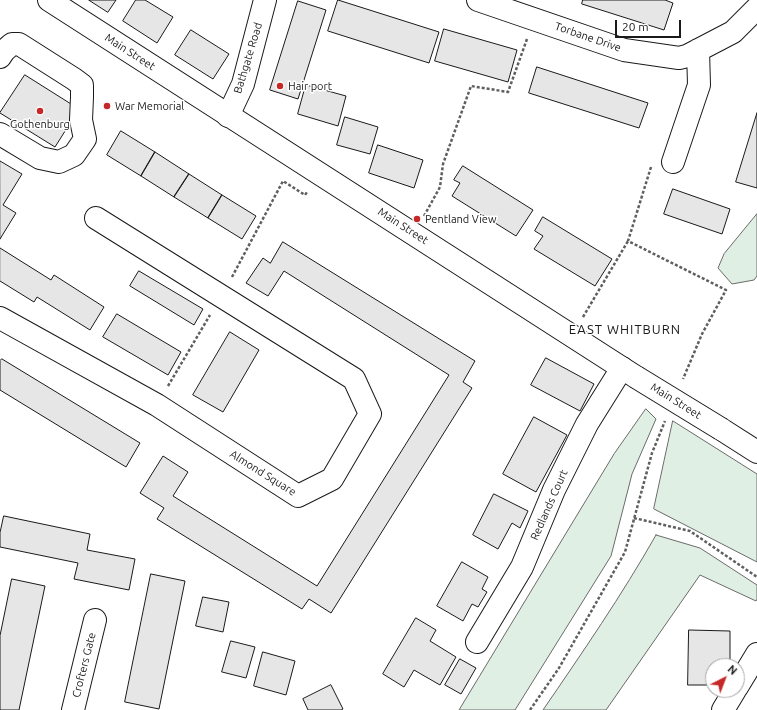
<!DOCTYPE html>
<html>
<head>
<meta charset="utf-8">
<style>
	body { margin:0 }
	#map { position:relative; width:757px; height:710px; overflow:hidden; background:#fff; font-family:Ubuntu,sans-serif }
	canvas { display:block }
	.north { position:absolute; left:705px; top:658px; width:40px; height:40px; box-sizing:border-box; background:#fff; border:1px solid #a3a3a3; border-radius:50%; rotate:42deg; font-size:11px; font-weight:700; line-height:16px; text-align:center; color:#1a1a1a }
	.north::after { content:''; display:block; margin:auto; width:14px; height:18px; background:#c62828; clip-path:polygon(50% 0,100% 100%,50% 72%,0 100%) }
	.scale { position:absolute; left:615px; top:20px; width:66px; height:18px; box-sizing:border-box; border:2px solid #1a1a1a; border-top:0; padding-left:5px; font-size:12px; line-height:14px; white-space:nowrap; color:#1a1a1a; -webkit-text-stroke:3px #fff; paint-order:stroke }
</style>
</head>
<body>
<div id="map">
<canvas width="757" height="710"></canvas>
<div class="north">N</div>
<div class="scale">20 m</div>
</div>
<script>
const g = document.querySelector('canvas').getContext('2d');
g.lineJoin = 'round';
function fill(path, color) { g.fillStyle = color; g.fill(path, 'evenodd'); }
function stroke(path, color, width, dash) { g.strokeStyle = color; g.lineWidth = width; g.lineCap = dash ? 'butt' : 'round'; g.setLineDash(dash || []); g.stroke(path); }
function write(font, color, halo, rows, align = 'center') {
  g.font = font + ' Ubuntu,sans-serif'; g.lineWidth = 3; g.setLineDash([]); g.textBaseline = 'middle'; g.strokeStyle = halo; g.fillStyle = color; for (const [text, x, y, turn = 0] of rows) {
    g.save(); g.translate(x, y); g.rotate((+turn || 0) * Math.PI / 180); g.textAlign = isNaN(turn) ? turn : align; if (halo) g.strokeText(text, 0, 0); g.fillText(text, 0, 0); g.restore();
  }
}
const green = new Path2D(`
	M757,214V276L754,280L732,284L718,268L724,254Z
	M646,409L656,419L632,474L611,556L515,710H459L614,454Z
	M673,421L757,474V562L654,509Z
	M656,535L700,548L757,585V599L756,601L700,575L606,710H543C582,653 622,595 656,535Z`);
const building = new Path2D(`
	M89,0H116L108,12Z
	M136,0H145L173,17L157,43L123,21Z
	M338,0L439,32L429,63L328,31Z
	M583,0H665L673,3L664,30L582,4Z
	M298,1L326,10L298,99L270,90Z
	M444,29L517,50L508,82L435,61Z
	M191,30L229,54L213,79L175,55Z
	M537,67L648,103L639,128L529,93Z
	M25,75L79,109L55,147L0,113Z
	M306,85L346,96L338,126L298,114Z
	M757,113V188L736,182Z
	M345,117L378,127L370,154L337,145Z
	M121,131L155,152L141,176L107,155Z
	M378,145L423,160L414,188L369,173Z
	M155,152L189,174L174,197L141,176Z
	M0,161L22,174L3,205L16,213L0,239Z
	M463,166L533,210L516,236L452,196L460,183L454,180Z
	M189,174L222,195L208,218L174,197Z
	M673,189L730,209L722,234L664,214Z
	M222,195L256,216L242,239L208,218Z
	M543,217L612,259L595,286L534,249L543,236L535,231Z
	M283,242L475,361L463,382L472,388L331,613L309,599L302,609L157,519L164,508L140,493L163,456L188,472L173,496L317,586L449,375L284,271L268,296L246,283L263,258L270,263Z
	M0,248L51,280L54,275L104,307L90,330L37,297L34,302L0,281Z
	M139,271L203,309L194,325L130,286Z
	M117,314L181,352L168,375L103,337Z
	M230,332L259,350L223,412L193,395Z
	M546,358L594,384L580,411L531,385Z
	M2,359L140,443L126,467L0,390V361Z
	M534,417L567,435L536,492L503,474Z
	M494,494L528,511L520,528L512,523L498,549L473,535Z
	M4,516L90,534L87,550L135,559L129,590L74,579L78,563L0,547V533Z
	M462,562L488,577L482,589L487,592L478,607L472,604L463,621L437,606Z
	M151,574L185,581L159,709L125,702Z
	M12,579L45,586L19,710H0V636Z
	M203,597L229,602L223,632L196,626Z
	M416,618L436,630L430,641L456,657L440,685L414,670L404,687L383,674Z
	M689,630L730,631V661H720V666H713V685H688Z
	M231,641L255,647L246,678L222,672Z
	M263,652L295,661L286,695L254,686Z
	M460,659L476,668L461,694L445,685Z
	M331,685L343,709L341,710H308L303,699Z`);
const path = new Path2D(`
	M651,167L628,241L726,290L702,334L683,379
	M424,216L440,187L443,164L471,86L508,92L527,39
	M232,277L283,181L305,195L307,192
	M583,317L628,241
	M168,386L210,315
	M634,518L690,531L757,577
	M530,710L559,668L625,552L652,453L665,421`);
const minor = new Path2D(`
	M478,0L624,50L679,58L687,56L733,32L757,8
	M0,57L4,51L12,44H19L74,79L82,85V97L81,120L85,139L74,155L59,162L40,158L0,134
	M228,116L243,84L265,0
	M673,162L699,85L698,50
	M0,318L2,319L157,405L298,496L332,479L370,414L354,379L96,218
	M477,642L522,567L554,490L587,424L622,368
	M737,687L757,654
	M73,710L95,620
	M723,710L735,690`);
const major = new Path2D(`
	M49,0L636,377
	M721,429L757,452`);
const majorBridge = new Path2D(`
	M636,377L721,429`);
const markers = [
	[280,86,4,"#c62828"],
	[107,106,4,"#c62828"],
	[40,111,4,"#c62828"],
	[417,219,4,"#c62828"]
];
const streetNames = [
	["Torbane Drive",588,37,19],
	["Main Street",130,52,33],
	["Bathgate Road",248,58,-73],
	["Main Street",403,226,33],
	["Main Street",676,401,32],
	["Almond Square",263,473,32],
	["Redlands Court",549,505,-66],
	["Crofters Gate",84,665,-76]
];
const poiNames = [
	["Hair port",288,86],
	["War Memorial",115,106],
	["Gothenburg",40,124,"center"],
	["Pentland View",425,219]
];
const quarterNames = [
	["EAST WHITBURN",625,330]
];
fill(green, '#e0efe3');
stroke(green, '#6a6a6a', 1);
fill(building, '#e6e6e6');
stroke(building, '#1a1a1a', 1);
stroke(minor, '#1a1a1a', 24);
stroke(major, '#1a1a1a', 24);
stroke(path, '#5f5f5f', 2.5, [3, 2]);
stroke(minor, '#fff', 22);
stroke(major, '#fff', 22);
stroke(majorBridge, '#1a1a1a', 24, []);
stroke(majorBridge, '#fff', 22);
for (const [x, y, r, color] of markers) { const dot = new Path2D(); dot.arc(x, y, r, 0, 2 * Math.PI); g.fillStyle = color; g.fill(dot); stroke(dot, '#fff', 1.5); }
write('11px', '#1a1a1a', '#fff', streetNames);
write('11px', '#1a1a1a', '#fff', poiNames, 'left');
g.letterSpacing = '1px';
write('13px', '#1a1a1a', '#fff', quarterNames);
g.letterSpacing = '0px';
</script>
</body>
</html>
